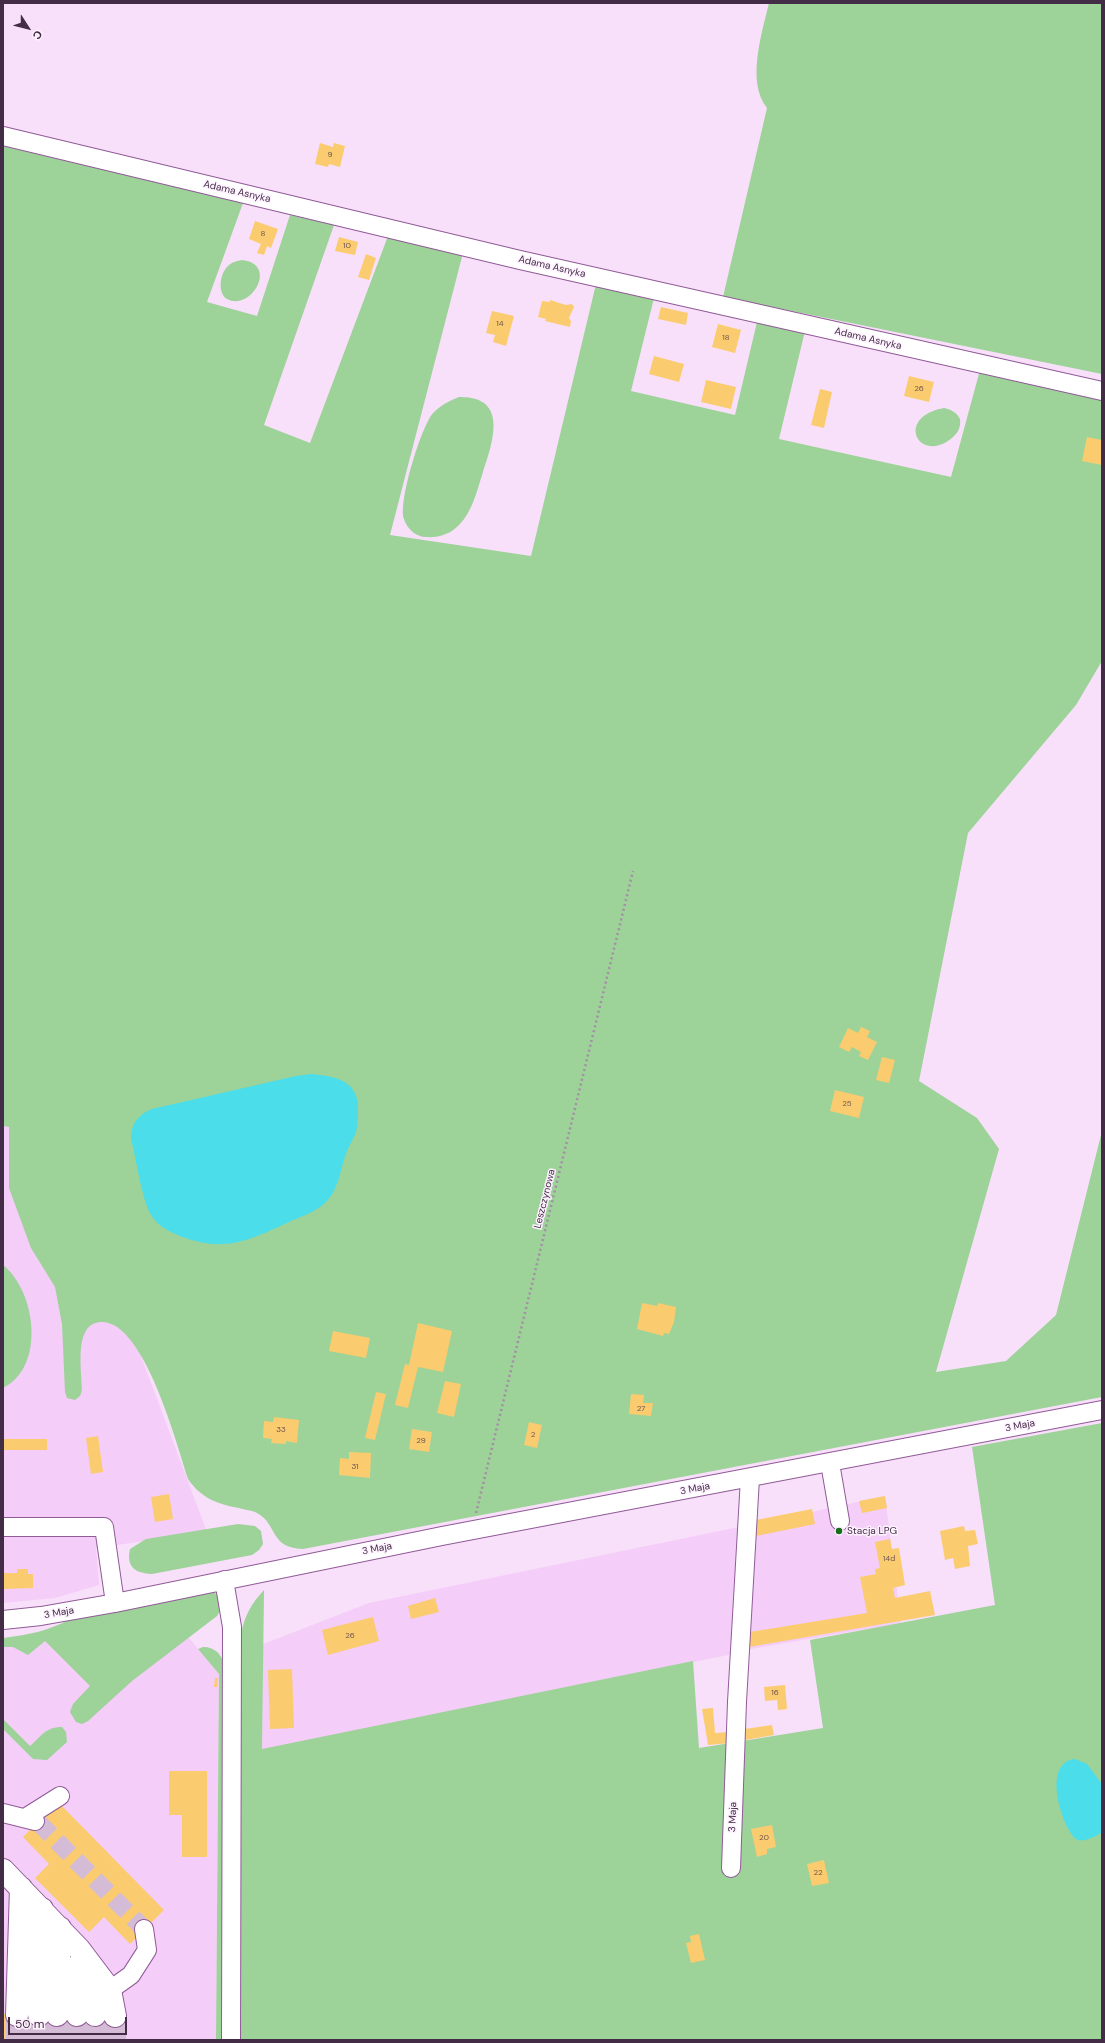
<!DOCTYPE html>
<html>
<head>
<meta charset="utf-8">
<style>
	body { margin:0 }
	#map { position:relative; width:1105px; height:2043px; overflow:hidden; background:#f8e0fa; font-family:"DM Sans",sans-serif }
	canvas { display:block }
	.frame { position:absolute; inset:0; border:4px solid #432c46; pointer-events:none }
	.north { position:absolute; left:8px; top:8px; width:40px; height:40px; -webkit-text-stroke:3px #fef2ff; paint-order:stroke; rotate:126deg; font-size:11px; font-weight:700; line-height:16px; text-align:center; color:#432c46 }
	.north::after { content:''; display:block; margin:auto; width:14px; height:18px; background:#432c46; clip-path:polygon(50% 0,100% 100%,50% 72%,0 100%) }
	.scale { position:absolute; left:8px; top:2017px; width:119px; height:18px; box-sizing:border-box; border:2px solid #432c46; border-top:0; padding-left:5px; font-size:12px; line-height:14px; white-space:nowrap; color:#432c46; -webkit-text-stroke:3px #fef2ff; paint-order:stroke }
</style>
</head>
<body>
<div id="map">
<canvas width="1105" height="2043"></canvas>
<div class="frame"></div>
<div class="north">С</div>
<div class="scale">50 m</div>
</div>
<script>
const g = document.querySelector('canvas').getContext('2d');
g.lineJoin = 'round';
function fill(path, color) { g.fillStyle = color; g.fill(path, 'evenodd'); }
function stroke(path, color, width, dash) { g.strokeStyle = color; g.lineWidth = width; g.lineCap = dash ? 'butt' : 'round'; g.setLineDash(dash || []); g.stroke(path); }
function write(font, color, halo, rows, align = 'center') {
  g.font = font + ' "DM Sans",sans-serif'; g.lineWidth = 3; g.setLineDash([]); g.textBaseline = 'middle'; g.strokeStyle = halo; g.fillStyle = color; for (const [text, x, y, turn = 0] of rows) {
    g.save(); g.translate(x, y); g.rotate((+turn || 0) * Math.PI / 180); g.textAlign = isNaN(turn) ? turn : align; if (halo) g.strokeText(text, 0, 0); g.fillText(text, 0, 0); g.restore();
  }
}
const built = new Path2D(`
	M3,1102L114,1284L207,1532L96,1548L99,1585L55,1598L3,1603Z
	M885,1496L901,1623L745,1650L752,1525Z
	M739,1527L733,1654L262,1750L263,1644L369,1603Z
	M169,1614L219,1674L216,2040H3V1642Z`);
const green = new Path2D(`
	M769,3H1102V374L723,297L767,108C746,82 762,33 769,3Z
	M3,146L243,203L207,302L257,316L290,215L334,225L264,425L310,443L388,236L463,253L390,535L531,556L596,284L654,298L631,391L735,415L757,322L805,331L779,439L951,477L980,370L1102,396V661L1076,705L968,833L919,1081L977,1118L999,1149L936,1372L1006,1361L1056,1315L1102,1131V1397L303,1549C269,1548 278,1524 257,1513C252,1510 245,1510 239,1508C217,1504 201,1498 188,1479C177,1445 144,1320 101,1322C73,1323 82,1371 82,1390L80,1396L75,1400L67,1398L65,1392L62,1324L55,1287L31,1248L9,1188V1127L3,1126Z
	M242,260C279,264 251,312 227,299C217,293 220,273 228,266C232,262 237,261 242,260Z
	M459,397C509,396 493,442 483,472C477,490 473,511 459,525C451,534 438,538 426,537C416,537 407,529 404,519C398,502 421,427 433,413C441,405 449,401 459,397Z
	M944,408C952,410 956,412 960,419C961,427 958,433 952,438C919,465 894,417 944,408Z
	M3,1265C36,1291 46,1367 3,1388Z
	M1102,1423V2040H235L241,1634C245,1615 251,1604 264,1590L262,1749L693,1661L699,1748L823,1728L810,1640L995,1605L972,1447Z
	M238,1524L255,1526L261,1531L263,1544L259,1550L252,1555L152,1574C135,1573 126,1567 130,1549L146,1539Z
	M214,1592L218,1596L220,1611L217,1616L132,1681L88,1721L82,1724L76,1722L70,1712L73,1704L90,1686L45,1641L28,1655L13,1647H3V1638C27,1635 49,1631 70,1619Z
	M203,1647C216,1647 222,1655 225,1667L223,2040H216L219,1674L198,1649Z
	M3,1719L30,1746C42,1736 45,1727 62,1727L66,1732L67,1742L47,1760L33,1759L3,1729Z`);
const water = new Path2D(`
	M311,1074C334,1076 358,1080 358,1108C358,1116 358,1125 356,1132C353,1140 348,1147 346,1154C340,1170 339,1189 326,1202C316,1212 302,1216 289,1222C248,1241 224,1253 180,1236C168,1231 158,1226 151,1215C142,1200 136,1158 131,1139C131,1123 138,1115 152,1109L296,1076Z
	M1075,1759L1087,1764L1102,1784V1833C1095,1836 1086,1842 1078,1840C1066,1837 1038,1763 1075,1759Z`);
const building = new Path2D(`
	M320,143L333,147L334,143L345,146L340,167L329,164L328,167L315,164Z
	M255,221L278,229L271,248L267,246L264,255L257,253L261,244L249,239Z
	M339,237L358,242L355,255L335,251Z
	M366,254L376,258L369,280L358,277Z
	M550,300L566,305L572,304L574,307L569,318L571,321L570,327L545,321L546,319L538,317L542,301L550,302Z
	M661,307L688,313L686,325L658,319Z
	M492,311L514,316L506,346L493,342L495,335L486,333Z
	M718,324L741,330L735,353L712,347Z
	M654,356L684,364L679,382L649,374Z
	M909,376L934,382L929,402L904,396Z
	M706,380L736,387L731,409L701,402Z
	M820,389L832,392L824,428L811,425Z
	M1087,437L1102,440V465L1082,461Z
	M861,1027L870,1031L867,1037L877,1042L868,1060L859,1056L861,1052L852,1047L849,1052L839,1047L848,1028L858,1033Z
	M882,1057L895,1060L889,1083L876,1080Z
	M835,1090L864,1097L859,1118L830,1111Z
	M642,1303L657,1306L658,1303L676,1307L674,1322L669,1334L664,1333L663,1336L637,1329Z
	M418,1323L452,1331L443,1372L418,1367L408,1408L395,1405L405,1364L409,1365Z
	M333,1331L370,1338L366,1358L329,1351Z
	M445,1381L461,1384L454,1417L437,1413Z
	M376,1392L386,1394L375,1440L365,1438Z
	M631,1394L644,1395L643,1403H653L651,1416L629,1414Z
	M274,1417L299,1420L297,1443L286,1441V1444L271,1443L272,1439L263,1438L264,1421L273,1422Z
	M529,1422L542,1425L537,1448L524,1445Z
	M412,1429L432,1432L429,1452L409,1449Z
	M98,1436L103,1472L91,1474L86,1438Z
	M3,1439H47V1450H3Z
	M349,1452L371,1453L370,1478L339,1475L340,1458L349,1459Z
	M169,1494L173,1519L155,1522L151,1497Z
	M885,1496L887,1508L862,1513L859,1501Z
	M812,1509L815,1524L756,1536V1520Z
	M964,1526L965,1531L975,1530L978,1544L968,1546L970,1566L955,1569L953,1558L945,1560L940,1531Z
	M890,1539L892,1549L899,1548L905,1585L893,1588L895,1598L930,1591L935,1615L749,1647L750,1632L867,1613L860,1577L876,1574L875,1569L880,1568L875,1542Z
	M17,1569H28V1574H33V1588L3,1589V1573H17Z
	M435,1598L439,1612L411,1619L408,1606Z
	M373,1617L379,1641L328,1655L322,1630Z
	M292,1669L294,1728L270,1729L268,1670Z
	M215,1678H218L217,1687H214Z
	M785,1685L787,1709L778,1710L777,1700L765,1701L764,1687Z
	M713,1708L715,1733L729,1732L730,1743L708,1745L702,1709Z
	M772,1725L774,1735L740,1741L738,1730Z
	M169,1771H207V1857H182V1815H169Z
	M58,1802L164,1910L130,1944L104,1917L89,1932L35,1878L49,1864L23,1837Z
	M772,1825L776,1847L767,1849V1854L757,1857L751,1829Z
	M824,1860L829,1883L812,1886L807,1864Z
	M699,1934L705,1960L691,1963L686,1943L691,1942L690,1936Z
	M3,2014L123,2016L122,2040H3Z`);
const minorTunnel = new Path2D(`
	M38,1822L144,1929`);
const highwayTunnel = new Path2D(`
	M17,2040V2015
	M38,2040L39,2015
	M57,2040V2015
	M76,2040L77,2015
	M95,2040V2015
	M115,2040V2016`);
const path = new Path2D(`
	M476,1513L633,871`);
const minor = new Path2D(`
	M3,136L520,260L1102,391
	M830,1463L840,1521
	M3,1527H104L115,1603
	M224,1580L232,1627L231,2040
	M3,1620L41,1616L115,1603L442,1536L1102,1410
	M3,1813L35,1821
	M25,1818L60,1796
	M731,1868L737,1702L750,1478
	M110,1990L131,1975L147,1950L144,1929`);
const highway = new Path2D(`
	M3,1870L79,1949L110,1990L115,2016
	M84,1964L93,1992L95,2015
	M17,2015L21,1888
	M39,2015L42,1909
	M57,2015L60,1928
	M77,2015L79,1964`);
const markers = [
	[839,1531,4,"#166e19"]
];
const numberNames = [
	["9",330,155],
	["8",263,234],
	["10",347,246],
	["14",500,324],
	["18",726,338],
	["26",919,389],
	["25",847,1104],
	["27",641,1409],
	["33",281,1430],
	["2",533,1435],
	["29",421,1441],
	["31",355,1467],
	["14d",889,1559],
	["26",350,1636],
	["16",775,1693],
	["20",764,1838],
	["22",818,1873]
];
const streetNames = [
	["Adama Asnyka",237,192,13],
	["Adama Asnyka",552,267,13],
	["Adama Asnyka",868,339,13],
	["Leszczynowa",545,1199,-76],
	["3 Maja",1020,1426,-11],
	["3 Maja",695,1489,-11],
	["3 Maja",377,1549,-11],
	["3 Maja",59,1613,-10],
	["3 Maja",733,1817,-88]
];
const poiNames = [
	["Stacja LPG",847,1531]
];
fill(built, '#f4cdf8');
fill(green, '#9dd299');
fill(water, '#4bdeea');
fill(building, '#facc6f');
stroke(minorTunnel, '#d4bcd6', 18, [18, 9]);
stroke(highwayTunnel, '#d4bcd6', 22, [22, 11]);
stroke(minor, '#905b97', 20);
stroke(highway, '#905b97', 24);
stroke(path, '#a48da7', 2.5, [2, 3]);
stroke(minor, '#fff', 18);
stroke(highway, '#fff', 22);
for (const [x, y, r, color] of markers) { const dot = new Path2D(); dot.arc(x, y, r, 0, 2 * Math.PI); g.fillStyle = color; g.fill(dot); stroke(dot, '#fef2ff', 1.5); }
write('8px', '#715450', null, numberNames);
write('10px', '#432c46', '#fef2ff', streetNames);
write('10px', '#432c46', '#fef2ff', poiNames, 'left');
</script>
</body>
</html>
